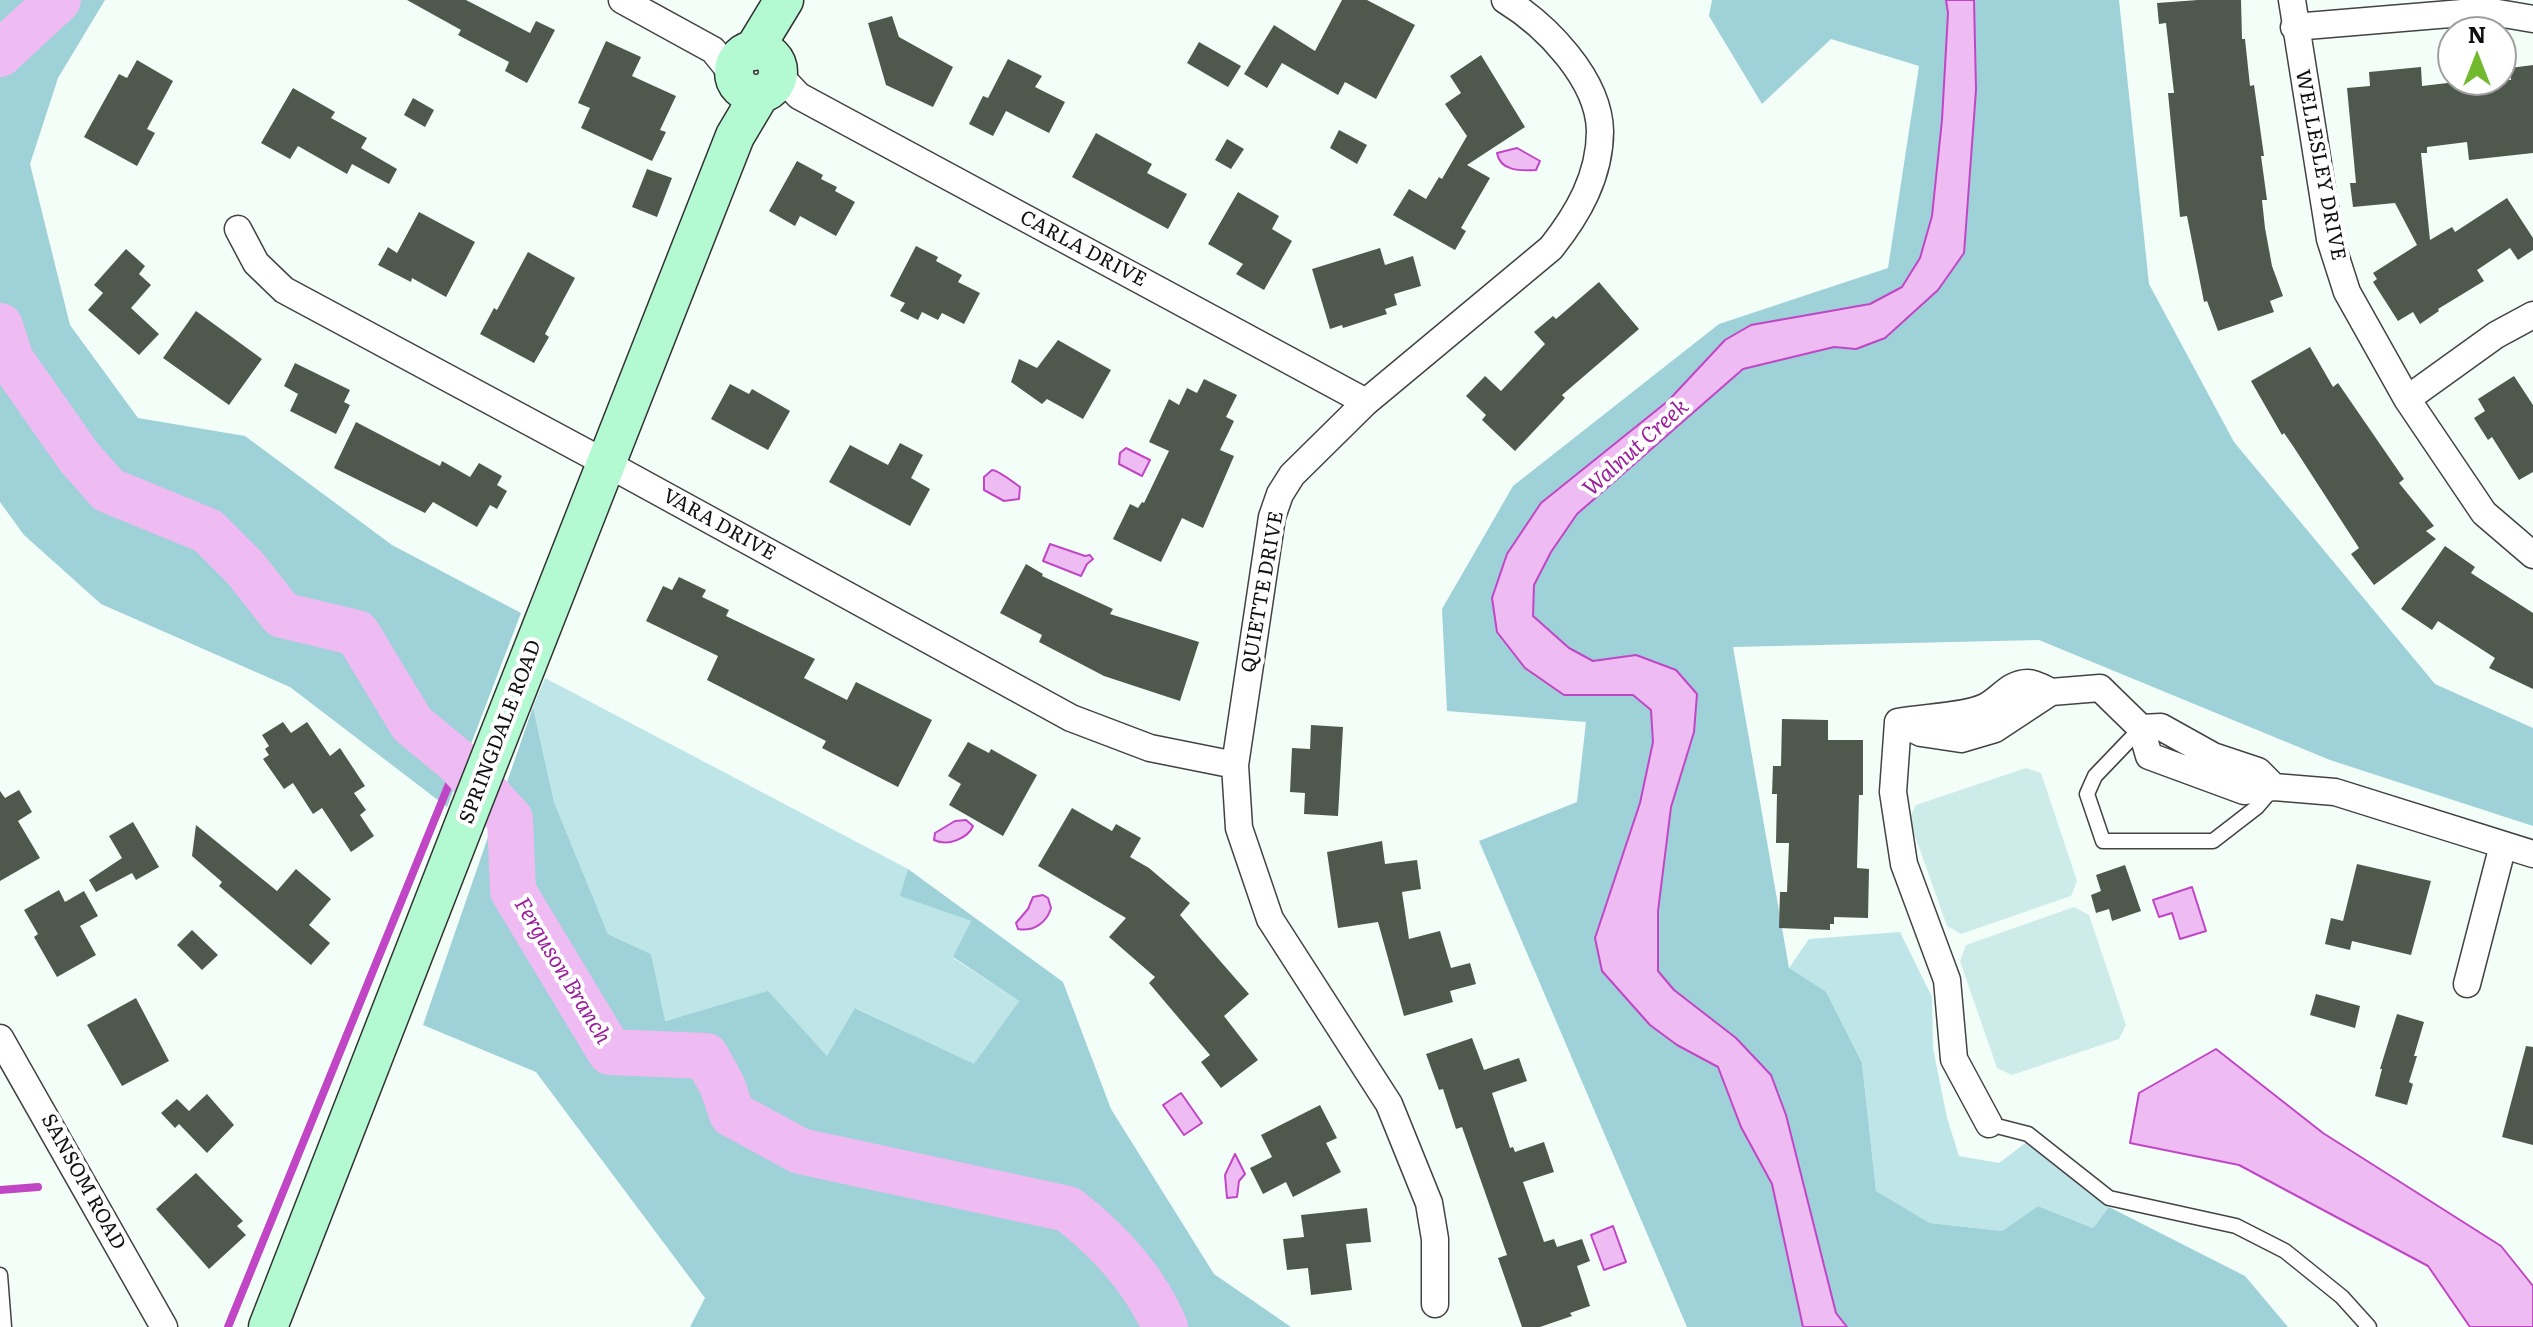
<!DOCTYPE html>
<html>
<head>
<meta charset="utf-8">
<style>
	body { margin:0 }
	#map { position:relative; width:2533px; height:1327px; overflow:hidden; background:#f4fef8; font-family:Literata,serif }
	canvas { display:block }
	.north { position:absolute; left:2437px; top:16px; width:80px; height:80px; box-sizing:border-box; background:#fff; border:2px solid #9f9f9f; border-radius:50%; rotate:0deg; font-size:22px; font-weight:700; line-height:32px; text-align:center; color:#101010 }
	.north::after { content:''; display:block; margin:auto; width:28px; height:36px; background:#72b92f; clip-path:polygon(50% 0,100% 100%,50% 72%,0 100%) }
</style>
</head>
<body>
<div id="map">
<canvas width="2533" height="1327"></canvas>
<div class="north">N</div>
</div>
<script>
const g = document.querySelector('canvas').getContext('2d');
g.lineJoin = 'round';
function fill(path, color) { g.fillStyle = color; g.fill(path, 'evenodd'); }
function stroke(path, color, width, dash) { g.strokeStyle = color; g.lineWidth = width; g.lineCap = dash ? 'butt' : 'round'; g.setLineDash(dash || []); g.stroke(path); }
function write(font, color, halo, rows, align = 'center') {
  g.font = font + ' Literata,serif'; g.lineWidth = 8; g.setLineDash([]); g.textBaseline = 'middle'; g.strokeStyle = halo; g.fillStyle = color; for (const [text, x, y, turn = 0] of rows) {
    g.save(); g.translate(x, y); g.rotate((+turn || 0) * Math.PI / 180); g.textAlign = isNaN(turn) ? turn : align; if (halo) g.strokeText(text, 0, 0); g.fillText(text, 0, 0); g.restore();
  }
}
const green = new Path2D(`
	M545,678L908,869L901,896L971,921L953,958L1019,1001L974,1065L856,1008L827,1056L768,992L664,1021L651,954L608,934L554,802L533,707Z
	M1900,932L1932,997L1933,1048L1947,1118L1959,1156L1999,1163L2028,1141L2109,1207L2093,1228L2038,1206L2002,1231L1930,1223L1876,1191L1862,1063L1789,968L1809,939Z`);
const forest = new Path2D(`
	M0,0H105L58,78L30,164L70,325L138,418L245,436L392,545L521,613L447,807L290,687L101,604L24,535L0,502Z
	M1712,0H2119L2149,284L2234,442L2435,684L2533,728V826L2330,760L2039,640L1733,647L1789,968L1826,992L1862,1063L1876,1191L1930,1223L2002,1231L2038,1206L2093,1228L2109,1207L2245,1276L2288,1327H1687L1479,841L1577,802L1586,722L1447,711L1442,609L1513,486L1719,324L1888,268L1919,66L1831,39L1762,104L1709,16Z
	M533,707L554,802L608,934L651,954L665,1021L768,991L827,1056L855,1008L974,1064L1019,1001L953,957L971,921L900,896L908,869L1063,982L1111,1109L1214,1274L1291,1327H690L705,1298L536,1072L423,1025Z`);
const pitch = new Path2D(`
	M2026,768L2041,773L2077,881L2071,896L1961,934L1947,926L1909,819L1916,805Z
	M2074,907L2089,915L2126,1025L2119,1039L2012,1075L1997,1068L1960,961L1966,945Z`);
const water = new Path2D(`
	M1946,0H1974L1976,90L1964,253L1938,290L1885,338L1856,349L1834,347L1743,369L1577,514L1551,552L1534,585L1533,616L1569,648L1593,661L1636,655L1676,670L1697,694L1694,732L1671,807L1658,911V971L1674,990L1736,1038L1771,1075L1786,1115L1836,1313L1847,1327H1803L1772,1184L1741,1127L1718,1067L1677,1045L1650,1025L1602,971L1595,938L1640,803L1653,742L1651,710L1633,695H1564L1525,668L1497,632L1492,598L1507,554L1541,503L1668,401L1725,340L1751,325L1870,304L1902,287L1920,258L1932,216L1942,120L1948,13Z
	M1517,148L1540,161L1536,170C1520,171 1500,171 1497,153Z
	M1126,448L1150,460L1142,476L1119,464L1120,453Z
	M992,470C997,470 1016,484 1020,487L1019,499L1004,501L984,490V477Z
	M1050,544L1085,556L1090,555L1093,559L1087,564L1081,576L1043,561Z
	M966,820L973,826C968,838 948,847 934,840L935,833L955,821Z
	M2192,887L2206,931L2180,939L2172,913L2159,917L2153,900Z
	M1043,895L1048,898L1051,908C1047,922 1034,932 1018,929L1016,923L1028,909L1033,897Z
	M2216,1049L2323,1133L2501,1246L2533,1286V1327H2470L2428,1266L2239,1165L2130,1143L2139,1093Z
	M1181,1093L1202,1123L1184,1135L1163,1105Z
	M1235,1154L1245,1174L1239,1181L1237,1197L1227,1198L1225,1175Z
	M1613,1226L1626,1262L1604,1270L1591,1235Z`);
const stream = new Path2D(`
	M0,1190L38,1187
	M228,1327L458,762`);
const river = new Path2D(`
	M0,54L58,0
	M0,326L11,360L79,457L108,490L208,531L245,568L282,615L357,633L412,724L458,762L510,819L513,891L610,1052L706,1056L722,1085L732,1114L800,1151L1068,1209C1108,1240 1145,1280 1165,1327`);
const building = new Path2D(`
	M407,0H466L530,33L536,21L555,30L527,83L505,71L509,62L458,35L461,30Z
	M1342,0H1367L1415,25L1376,99L1345,82L1338,95L1282,63L1267,88L1244,74L1274,25L1315,51Z
	M2198,0H2241L2242,39H2245L2250,86L2254,85L2264,156H2261L2267,200H2262L2265,228L2272,266L2283,296L2270,301L2274,312L2218,331L2207,301L2204,302L2187,216L2180,217L2168,93H2174L2166,23L2159,24L2157,3Z
	M892,16L899,37L953,67L933,107L886,85L868,23Z
	M606,41L641,57L632,76L676,96L660,130L666,132L652,161L581,128L590,108L578,103Z
	M1199,42L1241,66L1228,87L1187,63Z
	M1481,55L1525,127L1467,165L1490,178L1461,228L1466,231L1455,250L1393,215L1409,189L1426,199L1439,177L1442,179L1467,136L1445,104L1461,93L1450,76Z
	M1008,59L1042,76L1035,87L1065,102L1049,133L1006,111L993,136L969,124L983,96L988,98Z
	M137,60L173,81L147,129L155,133L137,166L84,137L119,74L127,78Z
	M2533,65V153L2469,160L2467,142L2427,147V153H2421L2430,240L2452,227L2455,232L2507,198L2533,238V250L2518,260L2510,248L2477,270L2484,281L2438,309L2439,311L2420,324L2413,312L2398,321L2373,282L2377,279L2373,273L2417,245L2395,203L2353,207L2350,183H2356L2347,88L2370,86L2369,72L2421,67L2422,86L2473,80H2511L2510,68Z
	M293,88L335,112L331,118L367,138L361,148L397,169L389,184L352,164L347,174L298,146L290,159L261,143Z
	M413,98L434,110L425,127L404,115Z
	M1339,130L1367,145L1357,164L1330,148Z
	M1096,133L1152,164L1147,173L1187,194L1168,229L1072,177Z
	M1227,139L1244,149L1231,169L1215,160Z
	M797,161L823,175L821,179L837,187L835,191L855,202L836,236L800,216L795,226L769,211Z
	M647,169L672,178L657,217L632,207Z
	M1238,192L1279,216L1272,229L1292,241L1264,290L1236,274L1243,264L1208,244Z
	M419,212L475,242L446,297L412,278L411,282L378,265L388,247L397,253Z
	M916,246L938,257L936,261L962,275L958,282L980,293L964,324L942,313L938,320L922,312L918,320L900,311L905,303L890,296Z
	M1380,248L1385,265L1413,256L1421,286L1394,294L1397,305L1385,309L1387,314L1343,328L1342,325L1330,329L1312,269Z
	M126,249L145,266L139,274L151,285L131,308L159,334L139,355L88,310L103,293L94,285Z
	M528,252L575,278L545,334L549,337L534,363L480,334L494,308L497,310Z
	M1599,282L1639,329L1562,395L1565,398L1515,451L1482,420L1486,415L1466,396L1485,376L1501,391L1545,344L1534,332L1553,316L1556,319Z
	M196,311L262,359L229,405L163,358Z
	M1058,340L1111,370L1083,419L1047,399L1042,404L1011,382L1019,359L1037,368Z
	M2310,347L2333,387L2338,383L2404,479L2399,483L2434,526L2426,531L2436,539L2374,585L2351,554L2359,548L2293,446L2284,433L2282,435L2251,381Z
	M295,363L350,390L344,402L350,405L336,434L290,411L298,394L284,386Z
	M2514,376L2533,405V472L2519,480L2492,437L2488,440L2474,418L2485,411L2478,399Z
	M1204,379L1237,395L1226,417L1234,421L1220,450L1234,456L1203,528L1182,518L1161,562L1113,539L1130,504L1138,508L1142,502L1144,503L1169,451L1149,442L1169,399L1179,405L1187,388L1197,393Z
	M730,384L749,394L752,389L790,411L768,450L711,419Z
	M356,422L440,466L442,461L470,477L479,463L502,476L497,485L507,491L497,509L490,505L477,527L433,502L425,513L334,468Z
	M900,443L923,455L911,478L930,489L910,526L829,482L850,445L888,465Z
	M2445,546L2475,567L2471,573L2533,613V689L2489,668L2495,658L2438,621L2432,630L2401,609Z
	M1026,564L1043,574L1042,576L1113,609L1110,614L1199,642L1180,701L1104,676L1039,642L1042,635L1000,613Z
	M679,577L706,590L702,597L729,610L726,616L815,659L804,678L847,700L856,682L932,720L898,787L822,748L826,741L707,680L718,656L646,621L663,586L672,590Z
	M1782,719L1828,720V740H1863V795H1859L1857,868L1869,869L1868,918L1834,917V924H1830V930L1779,928L1780,892H1787L1789,843H1776L1777,794H1772L1773,766H1781Z
	M283,722L291,733L307,722L330,756L340,748L365,786L354,793L366,810L360,815L374,836L351,852L322,808L313,814L293,783L284,789L263,759L269,755L265,749L269,746L262,735Z
	M1311,725L1343,727L1338,816L1304,814L1305,793L1290,792L1292,748L1310,749Z
	M968,742L989,753L991,749L1037,775L1003,836L949,805L961,784L948,776Z
	M19,790L32,812L18,821L40,858L0,881V791L5,798Z
	M1072,808L1112,831L1116,824L1141,838L1130,857L1149,868L1190,903L1180,915L1249,994L1224,1016L1258,1060L1221,1088L1201,1062L1210,1055L1149,983L1155,977L1109,937L1126,918L1038,866Z
	M133,822L159,867L136,880L132,873L96,892L89,880L122,858L109,836Z
	M196,825L277,891L296,869L331,899L309,925L330,943L311,965L219,886L222,882L192,856Z
	M1382,841L1385,864L1417,860L1421,889L1402,892L1409,939L1440,931L1451,968L1470,963L1476,984L1450,991L1453,1002L1404,1016L1378,922L1338,928L1327,852Z
	M2357,864L2431,881L2411,955L2352,941L2350,950L2325,944L2331,918L2343,921Z
	M2125,865L2141,911L2112,921L2109,909L2096,913L2091,895L2101,891L2096,875Z
	M59,890L65,902L84,891L98,916L80,926L96,955L57,977L34,937L38,934L24,910Z
	M192,930L218,955L202,970L177,945Z
	M2316,994L2360,1006L2355,1028L2310,1015Z
	M136,998L169,1061L122,1086L87,1025Z
	M2397,1014L2424,1022L2414,1056H2417L2409,1082L2413,1084L2407,1105L2375,1096L2382,1069H2380Z
	M1472,1038L1484,1070L1519,1058L1527,1081L1492,1093L1510,1148L1513,1147L1515,1152L1544,1142L1554,1172L1523,1182L1544,1242L1554,1239L1557,1247L1582,1239L1590,1261L1577,1266L1590,1306L1570,1313L1572,1316L1540,1327H1522L1498,1258L1507,1255L1462,1127L1456,1129L1443,1089L1439,1090L1426,1054Z
	M2526,1046L2533,1047V1145L2502,1137Z
	M207,1094L234,1125L207,1153L179,1124L175,1128L161,1113L177,1099L189,1111Z
	M1320,1105L1337,1138L1326,1143L1341,1172L1293,1197L1286,1182L1263,1194L1250,1168L1272,1157L1261,1135Z
	M196,1173L243,1221L237,1226L246,1235L209,1269L156,1209Z
	M1367,1208L1371,1242L1346,1244L1352,1290L1311,1295L1308,1268L1287,1270L1283,1239L1304,1237L1301,1215Z`);
const lane = new Path2D(`
	M2141,728L2095,776L2087,794L2103,841H2213L2257,807L2274,787
	M1989,1124L2028,1134L2109,1198L2236,1226L2285,1251L2342,1297L2369,1327
	M0,1275L4,1327`);
const street = new Path2D(`
	M622,0L713,50L734,76
	M2292,0L2330,239L2347,292L2407,399L2484,513L2533,555
	M2294,27L2486,11L2533,19
	M778,74L799,96L1366,402
	M238,229L256,263L284,290L604,462L1071,718L1150,748L1235,765
	M2407,399L2496,335L2533,315
	M1898,722L1921,733L1961,739L1995,729L2051,692L2100,688L2141,728L2149,756L2244,791L2274,787L2335,792L2533,854
	M1898,722L1893,792L1904,864L1947,980L1954,1059L1989,1124
	M1898,722C1923,717 1963,717 1985,707C2000,700 2009,683 2028,683C2035,683 2045,689 2051,692
	M2141,728L2161,727L2213,756L2258,771L2274,787
	M2467,984L2503,845
	M0,1038L164,1327
	M1435,1304V1239L1429,1203L1389,1104L1270,919L1239,828L1235,765L1272,517L1280,494L1292,475L1366,402L1551,248C1578,214 1600,176 1600,131C1599,79 1546,25 1505,0`);
const secondary = new Path2D(`
	M734 72a22 22 0 1 1 44 0a22 22 0 1 1-44 0Z
	M753,51L784,0
	M268,1327C424,930 576,532 735,136L760,94`);
const streetNames = [
	["WELLESLEY DRIVE",2320,165,79],
	["CARLA DRIVE",1083,249,28],
	["VARA DRIVE",719,525,29],
	["QUIETTE DRIVE",1263,592,-80],
	["SPRINGDALE ROAD",501,732,-69],
	["SANSOM ROAD",83,1182,61]
];
const waterNames = [
	["Walnut Creek",1636,448,-42],
	["Ferguson Branch",562,971,59]
];
fill(green, '#bee6e8');
fill(forest, '#9fd1d8');
fill(pitch, '#cdece9');
fill(water, '#efbbf3');
stroke(water, '#c046c6', 2);
stroke(stream, '#c046c6', 8);
stroke(river, '#efbbf3', 46);
fill(building, '#4e584d');
stroke(lane, '#434343', 17);
stroke(street, '#434343', 29);
stroke(secondary, '#323232', 41);
stroke(lane, '#fff', 14);
stroke(street, '#fff', 26);
stroke(secondary, '#b3fad3', 38);
write('20px', '#101010', '#fff', streetNames);
write('italic 22px', '#9b1f9c', '#fff', waterNames);
</script>
</body>
</html>
